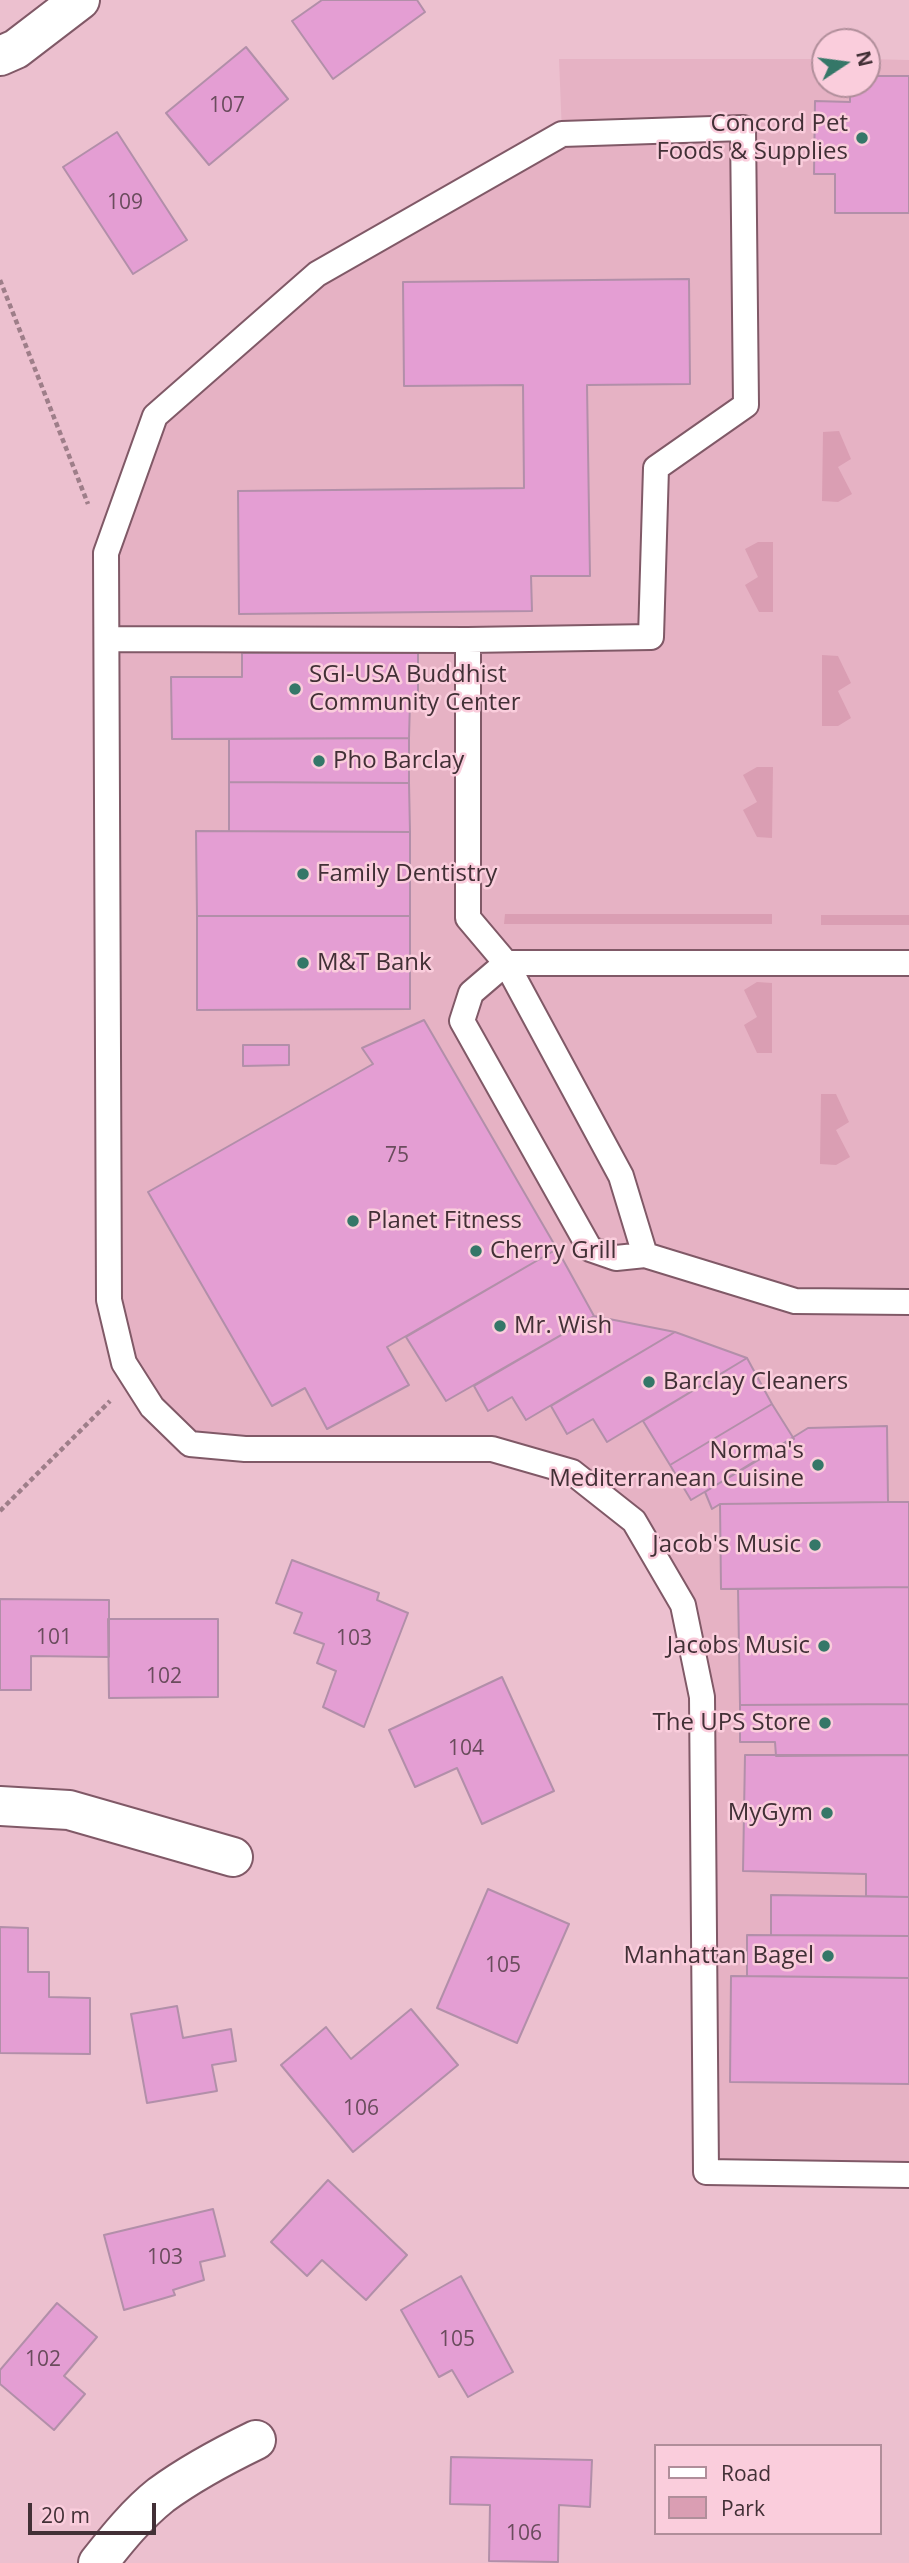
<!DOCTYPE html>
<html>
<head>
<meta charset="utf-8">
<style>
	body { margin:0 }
	#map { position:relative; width:909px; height:2563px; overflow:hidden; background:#ecc0cf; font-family:"Open Sans",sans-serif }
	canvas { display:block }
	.legend { position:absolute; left:654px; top:2444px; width:228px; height:91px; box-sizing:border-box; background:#facddc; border:2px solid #b08e9a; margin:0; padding:9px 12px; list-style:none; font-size:21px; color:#423036 }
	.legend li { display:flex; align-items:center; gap:14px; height:35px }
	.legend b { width:35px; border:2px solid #b08e9a }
	.north { position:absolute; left:811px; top:28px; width:70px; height:70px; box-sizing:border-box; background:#facddc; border:2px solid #b08e9a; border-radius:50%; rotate:77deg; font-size:19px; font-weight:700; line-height:28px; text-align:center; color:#423036 }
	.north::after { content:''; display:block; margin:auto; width:24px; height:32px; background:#357768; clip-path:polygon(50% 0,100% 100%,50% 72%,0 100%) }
	.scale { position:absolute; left:28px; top:2503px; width:128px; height:32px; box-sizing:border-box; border:4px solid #423036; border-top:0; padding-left:9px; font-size:21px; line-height:24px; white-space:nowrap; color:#423036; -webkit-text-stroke:5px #facddc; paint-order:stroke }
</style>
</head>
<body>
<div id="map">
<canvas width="909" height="2563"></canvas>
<ul class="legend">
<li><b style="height:9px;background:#fff"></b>Road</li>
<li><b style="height:19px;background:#da9eb3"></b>Park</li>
</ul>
<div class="north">N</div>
<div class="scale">20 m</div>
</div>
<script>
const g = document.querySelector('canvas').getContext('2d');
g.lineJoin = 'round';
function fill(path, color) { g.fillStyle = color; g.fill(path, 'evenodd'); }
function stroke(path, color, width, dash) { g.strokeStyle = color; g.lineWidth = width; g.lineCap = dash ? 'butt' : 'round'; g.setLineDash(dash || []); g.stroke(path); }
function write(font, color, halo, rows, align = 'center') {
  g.font = font + ' "Open Sans",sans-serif'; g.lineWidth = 5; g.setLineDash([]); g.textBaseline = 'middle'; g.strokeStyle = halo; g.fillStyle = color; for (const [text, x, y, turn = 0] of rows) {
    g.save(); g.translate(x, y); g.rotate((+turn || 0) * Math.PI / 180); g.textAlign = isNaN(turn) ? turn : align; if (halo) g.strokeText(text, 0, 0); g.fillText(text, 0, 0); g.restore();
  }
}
const built = new Path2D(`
	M559,59H825V84H867V59L909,60V2175L706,2172L702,1697L683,1605L634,1521L572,1472L492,1449L190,1444L152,1407L109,1300L106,553L155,416L317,274L562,134Z`);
const green = new Path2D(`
	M839,431L851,459L838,467L852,494L838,502L822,501L823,432Z
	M758,542H773V612H759L745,585L758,577L745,549Z
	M822,655L838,656L851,683L838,691L851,718L838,726H822Z
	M757,767H773L772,838L757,837L743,810L757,802L743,775Z
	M505,914H772V924H504Z
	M821,915H909V925H821Z
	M757,982L772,983V1053H757L744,1025L757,1017L744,990Z
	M821,1094H836L849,1122L836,1130L850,1157L836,1165L820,1164Z`);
const building = new Path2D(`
	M322,0H417L425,12L333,79L292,21Z
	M246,47L288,99L209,165L166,113Z
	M867,76H909V213H835V174H814L815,101L850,102V84H867Z
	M117,132L187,240L133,274L63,167Z
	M689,279L690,384L587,385L590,576H531L532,611L239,614L238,491L524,488L523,385L404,386L403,282Z
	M242,653H418V701H410L409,738L172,739L171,677H242Z
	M409,738V783L229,782V739Z
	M229,782L409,783L410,832L229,831Z
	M196,831L410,832V916H197Z
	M197,916H410V1009L197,1010Z
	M424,1020L557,1249L387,1347L409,1385L327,1429L305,1388L272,1406L148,1192L373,1064L362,1048Z
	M243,1045H289V1065L243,1066Z
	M557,1249L594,1316L446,1401L406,1337Z
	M594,1316L675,1332L526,1420L512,1397L488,1411L474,1386Z
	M675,1332L747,1358L607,1442L593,1419L567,1434L551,1406Z
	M747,1358L772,1404L670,1465L643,1421Z
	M772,1404L794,1439L691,1500L670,1465Z
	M887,1426L888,1502L720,1504L712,1509L705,1492L808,1428Z
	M888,1502H909V1587L721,1589L720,1504Z
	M292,1560L379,1593L377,1600L408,1613L364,1727L323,1707L336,1671L317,1663L324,1644L294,1633L302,1613L276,1603Z
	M909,1587V1704L740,1705L738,1589Z
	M0,1599L109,1600V1657L31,1656V1690H0Z
	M108,1619H218V1697L109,1698Z
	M502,1677L554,1791L482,1824L457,1768L415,1787L389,1730Z
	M909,1704V1755L776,1756L775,1742H740V1705Z
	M745,1755H909V1897L866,1896V1874L743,1871Z
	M488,1889L569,1924L517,2043L437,2008Z
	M771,1895L909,1897V1936L771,1935Z
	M0,1927L28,1928V1972H49V1997L90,1998V2054L0,2053Z
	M747,1935L909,1936V1978L747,1976Z
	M731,1976L909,1978V2084L730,2082Z
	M177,2006L183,2038L231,2029L236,2061L212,2065L217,2091L147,2103L131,2014Z
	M411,2009L458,2065L353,2152L281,2065L326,2027L351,2059Z
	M328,2180L407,2255L366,2300L322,2260L307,2276L271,2242Z
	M213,2209L225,2256L200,2262L204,2280L173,2290L175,2295L124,2310L104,2235Z
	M461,2276L513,2372L468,2397L452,2370L439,2377L401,2310Z
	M57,2303L97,2337L64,2376L85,2394L54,2430L0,2384V2370Z
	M451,2457L592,2460L590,2507L559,2505L558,2562L489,2561L490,2505L450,2504Z`);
const path = new Path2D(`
	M0,280L88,504
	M0,1511L110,1401`);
const lane = new Path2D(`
	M107,639L468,640
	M645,1255L621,1176L506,963H909
	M909,1302L795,1301L645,1255L616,1258L590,1249L462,1021L471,993L506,963L468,918V640L651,637L656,468L746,405L743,128L562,134L317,274L155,416L106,553L109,1300L124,1363L152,1407L190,1444L245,1449H492L572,1472L634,1521L683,1605L702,1697L706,2172L909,2175`);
const street = new Path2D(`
	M0,56L16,49L80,0
	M0,1806L69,1810L233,1857
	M98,2563C117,2539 137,2514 161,2495C191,2473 223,2456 256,2440`);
const markers = [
	[862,138,7,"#357768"],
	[295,689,7,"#357768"],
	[319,761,7,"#357768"],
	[303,874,7,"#357768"],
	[303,963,7,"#357768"],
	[353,1221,7,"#357768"],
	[476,1251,7,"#357768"],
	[500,1326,7,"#357768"],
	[649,1382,7,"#357768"],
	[818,1465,7,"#357768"],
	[815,1545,7,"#357768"],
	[824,1646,7,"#357768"],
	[825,1723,7,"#357768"],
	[827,1813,7,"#357768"],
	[828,1956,7,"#357768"]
];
const numberNames = [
	["107",227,106],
	["109",125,203],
	["75",397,1156],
	["101",54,1638],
	["103",354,1639],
	["102",164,1677],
	["104",466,1749],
	["105",503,1966],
	["106",361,2109],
	["103",165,2258],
	["105",457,2340],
	["102",43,2360],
	["106",524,2534]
];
const poiNames = [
	["Concord Pet",848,124,"right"],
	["Foods & Supplies",848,152,"right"],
	["SGI-USA Buddhist",309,675],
	["Community Center",309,703],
	["Pho Barclay",333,761],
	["Family Dentistry",317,874],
	["M&T Bank",317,963],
	["Planet Fitness",367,1221],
	["Cherry Grill",490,1251],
	["Mr. Wish",514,1326],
	["Barclay Cleaners",663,1382],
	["Norma's",804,1451,"right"],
	["Mediterranean Cuisine",804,1479,"right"],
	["Jacob's Music",801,1545,"right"],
	["Jacobs Music",810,1646,"right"],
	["The UPS Store",811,1723,"right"],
	["MyGym",813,1813,"right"],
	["Manhattan Bagel",814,1956,"right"]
];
fill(built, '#e6b2c4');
fill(green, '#da9eb3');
fill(building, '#e49ed3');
stroke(building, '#b28fa9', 2);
stroke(lane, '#805967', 28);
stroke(street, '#805967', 42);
stroke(path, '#9e7e89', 4.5, [5, 3.5]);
stroke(lane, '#fff', 24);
stroke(street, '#fff', 38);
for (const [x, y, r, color] of markers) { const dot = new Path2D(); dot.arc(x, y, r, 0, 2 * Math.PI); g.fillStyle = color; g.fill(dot); stroke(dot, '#facddc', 2.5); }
write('21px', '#6a4c5d', null, numberNames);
write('24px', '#423036', '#facddc', poiNames, 'left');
</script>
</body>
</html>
